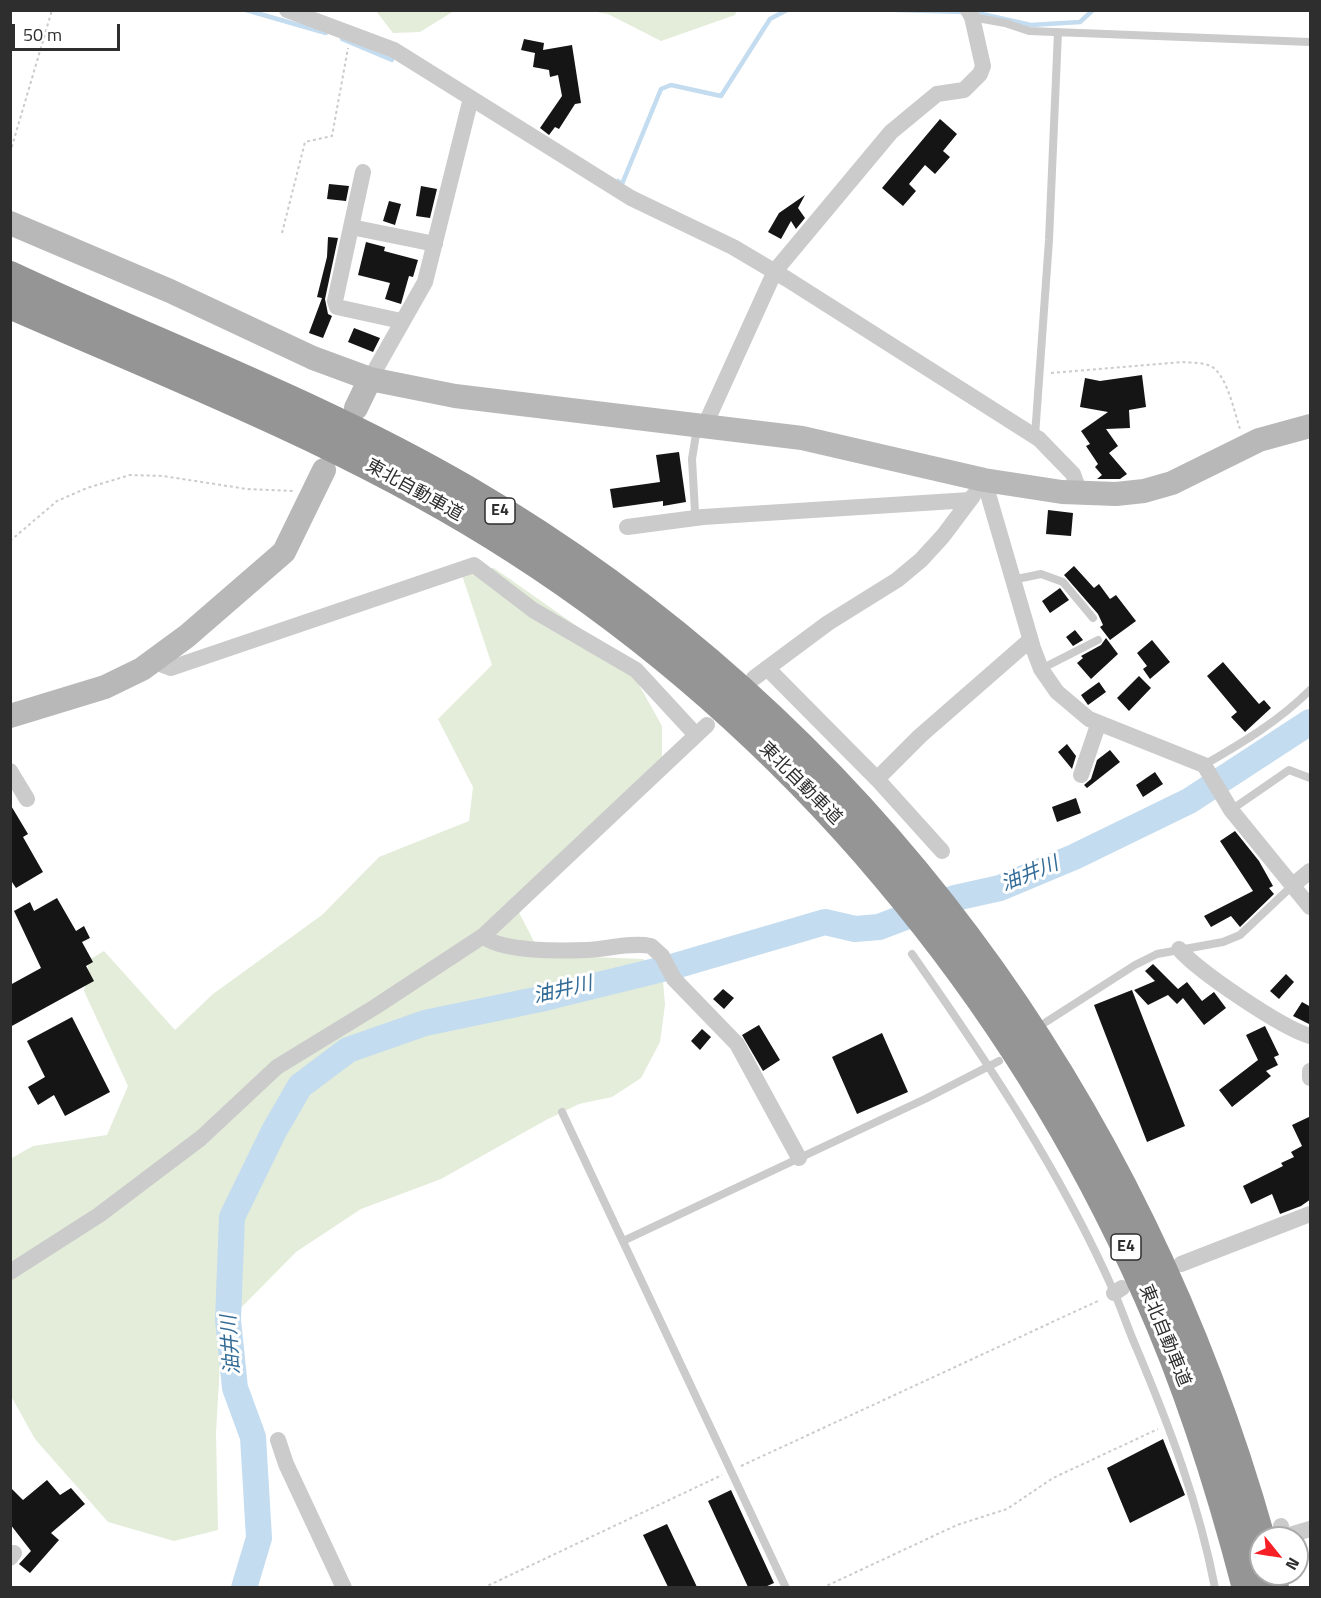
<!DOCTYPE html>
<html>
<head>
<meta charset="utf-8">
<style>
	body { margin:0 }
	#map { position:relative; width:1321px; height:1598px; overflow:hidden; background:#fff; font-family:"Titillium Web",sans-serif }
	canvas { display:block }
	.frame { position:absolute; inset:0; border:12px solid #2e2e2e; pointer-events:none }
	.north { position:absolute; left:1249px; top:1526px; width:60px; height:60px; box-sizing:border-box; background:#fff; border:2px solid #ababab; border-radius:50%; rotate:120deg; font-size:16px; font-weight:700; line-height:24px; text-align:center; color:#2e2e2e }
	.north::after { content:''; display:block; margin:auto; width:21px; height:27px; background:#f61f25; clip-path:polygon(50% 0,100% 100%,50% 72%,0 100%) }
	.scale { position:absolute; left:12px; top:24px; width:108px; height:27px; box-sizing:border-box; border:3px solid #2e2e2e; border-top:0; padding-left:8px; font-size:18px; line-height:21px; white-space:nowrap; color:#2e2e2e; -webkit-text-stroke:4px #fff; paint-order:stroke }
</style>
</head>
<body>
<div id="map">
<canvas width="1321" height="1598"></canvas>
<div class="frame"></div>
<div class="north">N</div>
<div class="scale">50 m</div>
</div>
<script>
const g = document.querySelector('canvas').getContext('2d');
g.lineJoin = 'round';
function fill(path, color) { g.fillStyle = color; g.fill(path, 'evenodd'); }
function stroke(path, color, width, dash) { g.strokeStyle = color; g.lineWidth = width; g.lineCap = dash ? 'butt' : 'round'; g.setLineDash(dash || []); g.stroke(path); }
function write(font, color, halo, rows, align = 'center') {
  g.font = font + ' "Titillium Web","Noto Sans JP",sans-serif'; g.lineWidth = 6; g.setLineDash([]); g.textBaseline = 'middle'; g.strokeStyle = halo; g.fillStyle = color; for (const [text, x, y, turn = 0] of rows) {
    g.save(); g.translate(x, y); g.rotate((+turn || 0) * Math.PI / 180); g.textAlign = isNaN(turn) ? turn : align; if (halo) g.strokeText(text, 0, 0); g.fillText(text, 0, 0); g.restore();
  }
}
const green = new Path2D(`
	M376,11V10L454,11L420,32L393,33Z
	M591,11H737L735,15L661,41L608,14Z
	M494,568L625,660L662,726V770L513,901L541,955L643,959L657,969L663,981L665,1005L660,1042L641,1078L612,1097L579,1104L546,1120L441,1179L361,1209L296,1252L222,1327L216,1433L218,1530L174,1541L108,1522L35,1439L11,1396L10,1159L33,1146L107,1135L128,1086L84,991L89,960L104,951L175,1030L213,994L322,915L379,857L469,821L473,787L438,719L492,665L461,572Z`);
const stream = new Path2D(`
	M246,10L326,33
	M896,10L964,12
	M973,12L1031,25L1080,22L1093,10
	M342,39L392,60
	M618,181L622,184L661,89L671,85L721,96L770,19L787,10`);
const river = new Path2D(`
	M244,1588L259,1538L253,1437L235,1388L228,1320L232,1217L274,1131L300,1086L348,1050L425,1023L545,998L675,966L825,922L855,929L879,927L955,898L1000,888L1074,857L1189,801L1310,722`);
const building = new Path2D(`
	M524,39L544,43L543,50L572,45L581,103L575,104L559,129L555,127L549,135L540,128L562,96L558,75L550,77L549,70L533,67L535,53L521,50Z
	M940,119L957,134L943,151L950,157L935,174L925,165L909,184L916,191L903,206L882,188Z
	M329,184L349,186L346,201L327,199Z
	M421,186L437,189L430,218L416,216Z
	M805,195L798,208L805,218L796,229L791,221L781,239L768,232L779,213Z
	M389,201L401,204L395,225L383,221Z
	M328,237L338,238L325,299L328,314L332,316L323,338L309,333L322,298L317,297L327,257Z
	M366,242L385,247L384,251L418,260L413,277L409,276L401,304L385,299L390,283L358,275Z
	M354,328L380,338L373,352L348,342Z
	M1142,375L1146,407L1129,410L1130,428L1106,429L1118,446L1109,453L1127,474L1120,479H1097L1102,475L1095,467L1098,464L1086,446L1090,444L1081,431L1108,412L1080,407L1085,378L1100,381Z
	M679,452L686,502L663,506V501L613,508L610,489L660,482L656,455Z
	M1048,510L1073,513L1071,536L1046,534Z
	M1074,566L1094,588L1099,584L1110,599L1116,595L1136,621L1110,640L1100,627L1103,625L1098,614L1064,575Z
	M1060,588L1069,600L1050,613L1042,601Z
	M1075,630L1083,640L1073,646L1066,637Z
	M1106,638L1118,654L1091,679L1077,663L1083,658L1081,656L1101,645Z
	M1152,640L1170,662L1150,679L1143,669L1147,666L1137,653Z
	M1223,662L1259,704L1264,700L1271,708L1245,732L1231,717L1237,712L1207,676Z
	M1139,676L1151,688L1129,711L1117,698Z
	M1099,682L1106,692L1088,705L1081,695Z
	M1067,744L1076,756L1072,769L1058,752Z
	M1110,750L1120,762L1087,788L1084,785L1091,779L1097,760Z
	M1155,772L1163,784L1143,797L1136,785Z
	M1076,798L1081,813L1057,822L1052,807Z
	M10,804L28,834L23,837L43,872L16,888L10,879Z
	M1235,831L1259,861L1273,886L1269,888L1274,894L1240,927L1231,916L1211,927L1204,916L1253,891L1220,841Z
	M57,898L76,931L84,926L90,938L82,942L93,962L86,966L94,981L10,1027V985L41,968L14,911L30,902L34,911Z
	M1153,964L1178,989L1187,982L1202,1001L1214,992L1226,1008L1204,1025L1183,998L1177,1004L1168,995L1148,1005L1134,990L1155,981L1145,971Z
	M1286,974L1294,982L1279,999L1270,991Z
	M723,989L734,998L724,1009L713,999Z
	M1132,990L1185,1126L1147,1142L1094,1005Z
	M1302,1002L1311,1007V1025L1293,1016Z
	M72,1017L110,1092L65,1116L54,1095L38,1105L28,1087L45,1077L27,1041Z
	M759,1025L780,1060L763,1071L742,1035Z
	M1265,1026L1279,1055L1274,1057L1278,1065L1266,1071L1271,1076L1232,1107L1219,1090L1258,1060L1246,1035Z
	M702,1029L711,1037L700,1050L691,1041Z
	M882,1033L908,1092L857,1114L832,1057Z
	M1311,1116V1199L1301,1206L1280,1214L1272,1194L1251,1204L1243,1186L1283,1166L1281,1163L1294,1157L1291,1152L1302,1146L1292,1125Z
	M1163,1439L1185,1495L1130,1523L1107,1468Z
	M47,1480L60,1495L71,1488L85,1504L51,1533L59,1540L30,1573L19,1564L31,1551L10,1524V1487L23,1500Z
	M731,1490L774,1583L765,1587H748L708,1501Z
	M667,1524L697,1587H668L643,1535Z`);
const path = new Path2D(`
	M10,153L52,10
	M282,233L305,142L332,136L348,48
	M1051,373L1183,362C1193,363 1209,362 1216,370C1229,384 1234,411 1240,429
	M10,541L57,501L87,488L130,475L163,476L247,489L294,491
	M741,1466L1100,1300
	M483,1588L722,1475
	M822,1588L957,1525L1007,1509L1053,1478L1158,1429`);
const lane = new Path2D(`
	M972,17L1005,23L1029,31L1310,42
	M697,428L692,459L695,512L700,516
	M1035,436L1049,240L1058,32
	M1012,580L1041,574L1063,582L1093,618
	M1041,669L1098,640
	M1204,765C1242,743 1279,721 1310,690
	M1231,810L1289,770L1310,778
	M912,954C987,1061 1061,1172 1114,1292C1122,1310 1128,1329 1136,1347C1169,1425 1199,1504 1215,1588
	M1046,1022L1135,965L1157,954L1223,942L1240,935L1293,885
	M562,1112L786,1588
	M623,1241L925,1099L999,1061`);
const street = new Path2D(`
	M287,10L394,50L631,198L733,247L787,279L1039,439L1073,474L1080,493
	M363,172L335,301L337,307L401,321
	M351,227L435,244
	M370,379L425,282L471,98
	M705,425L775,271L891,132L937,94L964,90L980,74L983,66L972,17L968,10
	M984,480L1033,648L1041,669L1057,692L1089,719L1204,765L1231,810L1310,907
	M627,527L703,517L970,500
	M152,661L171,668L474,565L533,610L636,670L696,735
	M767,668L877,779L942,851
	M754,678L828,623L897,580L921,560L943,536L973,496
	M10,771L27,799
	M1081,775L1098,725
	M877,779L920,736L1030,640
	M1293,885L1310,871
	M483,936C501,952 562,951 587,950C608,949 631,942 651,946L662,956L674,979L737,1044L799,1158
	M1179,949C1199,972 1282,1028 1310,1036
	M1310,1071V1078
	M1181,1264L1310,1214
	M10,1272L99,1215L201,1138L277,1067L375,1007L483,936L707,725
	M1114,1293L1122,1288
	M278,1440L286,1464L344,1588
	M1281,1526L1283,1537L1310,1529
	M10,1558L14,1553`);
const secondary = new Path2D(`
	M10,223L170,291L313,358L370,379L455,396L802,438L984,480L1062,492L1116,494L1144,491L1172,483L1259,440L1310,426
	M356,408L370,379
	M10,716L105,687L142,669L187,636L284,552L324,470`);
const highway = new Path2D(`
	M10,276C162,347 320,405 466,490C863,722 1138,1101 1261,1541
	M10,304C181,379 357,447 515,549C794,728 1015,994 1148,1295C1190,1389 1221,1488 1247,1588
	M1270,1574L1274,1588`);
const shields = [
	[500,511,30],
	[1126,1247,30]
];
const shieldNames = [
	["E4",500,511],
	["E4",1126,1247]
];
const streetNames = [
	["東北自動車道",414,491,29],
	["東北自動車道",800,784,45],
	["東北自動車道",1164,1336,68]
];
const waterNames = [
	["油井川",1030,875,-22],
	["油井川",563,991,-13],
	["油井川",232,1345,-94]
];
fill(green, '#e3edda');
stroke(stream, '#c4dcef', 4.5);
stroke(river, '#c4dcef', 26);
fill(building, '#151515');
stroke(path, '#cbcbcb', 2, [3, 3]);
stroke(lane, '#cbcbcb', 8);
stroke(street, '#cbcbcb', 16);
stroke(secondary, '#b8b8b8', 24);
stroke(highway, '#959595', 30);
for (const [x, y, w] of shields) { const box = new Path2D(); box.roundRect(x - w / 2, y - 13, w, 26, 4.5); g.fillStyle = '#fff'; g.fill(box); stroke(box, '#2e2e2e', 1.5); }
write('bold 16px', '#2e2e2e', null, shieldNames);
write('18px', '#2e2e2e', '#fff', streetNames);
write('italic 20px', '#346c98', '#fff', waterNames);
</script>
</body>
</html>
